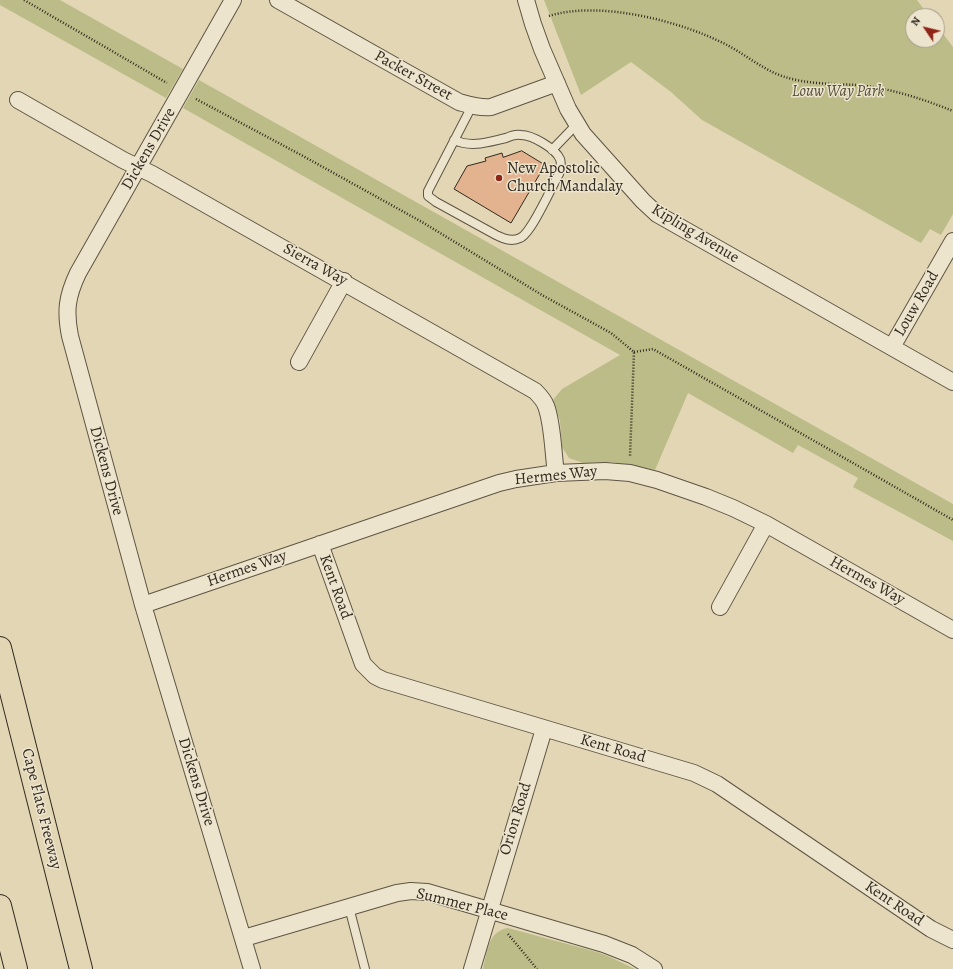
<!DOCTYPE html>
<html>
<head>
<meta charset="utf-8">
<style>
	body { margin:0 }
	#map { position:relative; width:953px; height:969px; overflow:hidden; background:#e3d6b4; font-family:Alegreya,serif }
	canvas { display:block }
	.north { position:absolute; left:905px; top:8px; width:40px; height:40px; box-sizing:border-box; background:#ede4ce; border:1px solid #a29a88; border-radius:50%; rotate:305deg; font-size:11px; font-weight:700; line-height:16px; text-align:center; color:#322a1f }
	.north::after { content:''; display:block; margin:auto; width:14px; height:18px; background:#8f2418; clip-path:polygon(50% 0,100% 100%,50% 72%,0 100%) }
</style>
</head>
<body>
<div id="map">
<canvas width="953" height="969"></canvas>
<div class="north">N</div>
</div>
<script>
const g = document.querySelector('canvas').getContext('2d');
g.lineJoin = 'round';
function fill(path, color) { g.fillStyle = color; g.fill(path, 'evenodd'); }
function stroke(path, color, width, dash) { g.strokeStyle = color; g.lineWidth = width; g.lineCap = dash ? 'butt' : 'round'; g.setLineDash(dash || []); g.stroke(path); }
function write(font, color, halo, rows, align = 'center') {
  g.font = font + ' Alegreya,serif'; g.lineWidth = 3; g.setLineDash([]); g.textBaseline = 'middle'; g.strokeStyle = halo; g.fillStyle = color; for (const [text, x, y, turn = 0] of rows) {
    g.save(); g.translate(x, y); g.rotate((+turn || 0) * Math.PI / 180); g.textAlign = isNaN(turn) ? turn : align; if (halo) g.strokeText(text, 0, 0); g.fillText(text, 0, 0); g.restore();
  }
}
const green = new Path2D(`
	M0,0H60L183,69L166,98L0,5Z
	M544,0H917L929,16H913V40H937V26L953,47V214L941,235L930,229L921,243L702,120L671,92L631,62L581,95Z
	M199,80L953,504V541L853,487L858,478L798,445L793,453L688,393L655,470L612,462L583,463L569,458L562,447L560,421L553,400L562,389L620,355L183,108Z
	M508,928L597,952L610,957L635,969H483C487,952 488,931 508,928Z`);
const building = new Path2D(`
	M522,151L545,165L511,223L454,189L467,166L486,161L485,158L502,153L503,157Z`);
const path = new Path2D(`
	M24,0L167,83
	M549,16C599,0 681,21 727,45C746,55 765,71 785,77C806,84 835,84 857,85C890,88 923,99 953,111
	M196,99L303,156L422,222L542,295L611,333L634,352L630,456
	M634,352L653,349L953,520
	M508,934L537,969`);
const service = new Path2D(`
	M454,140C472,148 488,142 506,138C510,136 516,134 521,135C532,135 555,148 560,159C562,164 560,169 559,174C552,186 531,234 520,238C512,242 504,239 496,235L436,202L428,196V191L472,106
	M552,150L577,124
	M349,907L365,969`);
const minor = new Path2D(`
	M233,0L78,273C67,296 65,311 70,336L143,605L252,969
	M278,0L459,102C470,105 479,108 491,107L557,83
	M526,0L533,24L542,49L568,109L583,134L643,201L657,214L953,382
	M18,100L123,160L152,174L535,391C540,396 544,400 546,406C553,424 553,454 556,473
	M892,347L953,241
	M299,362L344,281
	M320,544L363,664L375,676L383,680L694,773L717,784L931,929L953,940
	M143,605L499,483L516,479L556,473L605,471L630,473L657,480L706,497L733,508L766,524L953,630
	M720,607L766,524
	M244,938L397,893L411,891L427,892L604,944L632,955L654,969
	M472,969L544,729`);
const motorway = new Path2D(`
	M0,648L81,969
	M0,906L16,969`);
const markers = [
	[499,178,4,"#8f2418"]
];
const streetNames = [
	["Packer Street",413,76,29],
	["Dickens Drive",149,149,-60],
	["Kipling Avenue",695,234,31],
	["Sierra Way",315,265,29],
	["Louw Road",917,304,-60],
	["Dickens Drive",106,471,75],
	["Hermes Way",556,476,-6],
	["Hermes Way",247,569,-19],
	["Hermes Way",867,581,29],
	["Kent Road",335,587,70],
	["Kent Road",613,749,16],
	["Dickens Drive",196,782,73],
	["Cape Flats Freeway",41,809,76],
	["Orion Road",516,819,-73],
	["Kent Road",894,904,34],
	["Summer Place",462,905,14]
];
const parkNames = [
	["Louw Way Park",838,92]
];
const poiNames = [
	["New Apostolic",507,169],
	["Church Mandalay",507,187]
];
fill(green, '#bbbc88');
fill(building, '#e3b28f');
stroke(building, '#322a1f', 1);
stroke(service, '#5e5544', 10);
stroke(minor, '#5e5544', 18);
stroke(motorway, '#322a1f', 24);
stroke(path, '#322a1f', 2.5, [1, 2]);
stroke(service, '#ede4ce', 8);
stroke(minor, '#ede4ce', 16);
stroke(motorway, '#e3d6b4', 22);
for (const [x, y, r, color] of markers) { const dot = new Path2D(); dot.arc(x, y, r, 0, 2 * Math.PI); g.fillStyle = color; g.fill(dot); stroke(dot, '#ede4ce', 1.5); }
write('16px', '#322a1f', '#ede4ce', streetNames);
write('italic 16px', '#544e39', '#ede4ce', parkNames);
write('16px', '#322a1f', '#ede4ce', poiNames, 'left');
</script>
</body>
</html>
